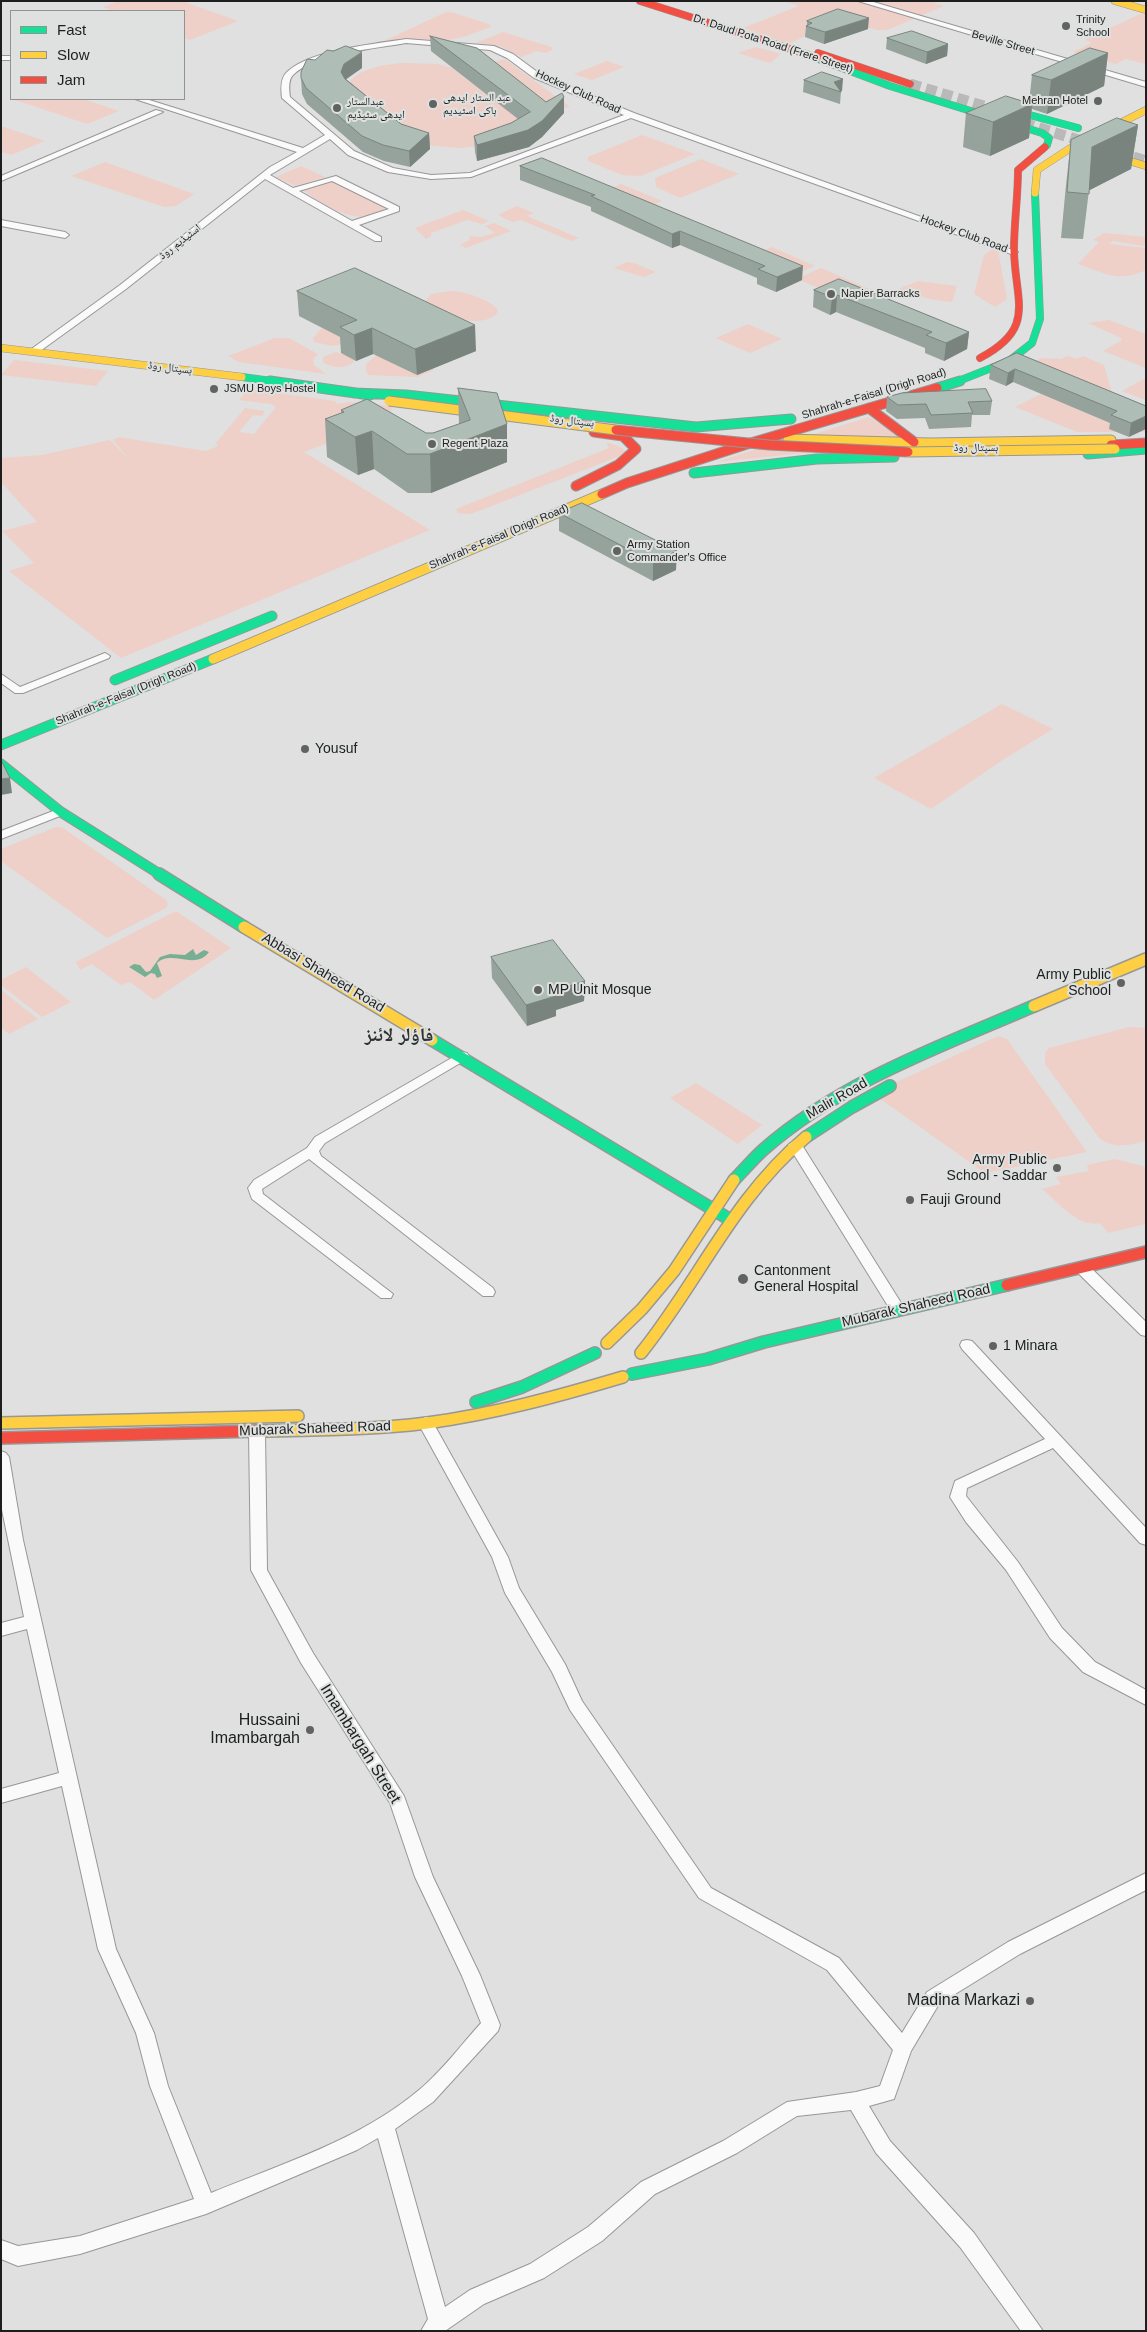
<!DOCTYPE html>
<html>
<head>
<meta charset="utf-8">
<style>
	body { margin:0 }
	#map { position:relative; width:1147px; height:2332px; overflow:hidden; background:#dfe0df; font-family:Helvetica,sans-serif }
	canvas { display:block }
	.frame { position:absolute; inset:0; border:2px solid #1d1f1e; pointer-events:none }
	.legend { position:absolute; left:10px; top:10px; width:175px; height:90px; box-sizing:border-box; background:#dee1df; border:1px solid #919392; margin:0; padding:6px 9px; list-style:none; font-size:15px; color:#1d1f1e }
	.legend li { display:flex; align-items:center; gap:10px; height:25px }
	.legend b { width:25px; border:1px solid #919392 }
</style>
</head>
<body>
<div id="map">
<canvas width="1147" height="2332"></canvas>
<div class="frame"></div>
<ul class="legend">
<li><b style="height:6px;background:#16e098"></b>Fast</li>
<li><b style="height:6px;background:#ffcf43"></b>Slow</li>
<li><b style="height:6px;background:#f24e42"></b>Jam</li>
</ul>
</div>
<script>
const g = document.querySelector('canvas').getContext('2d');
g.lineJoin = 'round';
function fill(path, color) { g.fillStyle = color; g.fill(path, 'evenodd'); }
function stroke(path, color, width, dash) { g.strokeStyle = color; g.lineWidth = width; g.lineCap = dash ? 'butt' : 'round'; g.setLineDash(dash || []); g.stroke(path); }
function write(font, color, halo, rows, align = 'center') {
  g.font = font + ' Helvetica,"Noto Naskh Arabic",sans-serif'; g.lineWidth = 4; g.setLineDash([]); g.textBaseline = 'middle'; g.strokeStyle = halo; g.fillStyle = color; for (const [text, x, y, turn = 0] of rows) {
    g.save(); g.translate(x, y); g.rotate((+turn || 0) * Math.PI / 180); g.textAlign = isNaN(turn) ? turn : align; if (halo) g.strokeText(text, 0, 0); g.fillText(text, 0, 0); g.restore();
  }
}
const green = new Path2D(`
	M119,1H182L238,21L190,40L184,38V11H113L103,7Z
	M784,1H937L934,3L944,6L887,30H877L840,19L789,44L743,28L799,6Z
	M446,12L454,13L489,24L491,27L463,37L448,40L382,42Z
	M1140,14L1146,15V64L1126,59L1116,64L1073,52L1092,43L1085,40Z
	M503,32L551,47L553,49L546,53L537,51L521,57L502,47L476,43Z
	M756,47L781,54L770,63L738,53Z
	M505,59L570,107L541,112L481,66Z
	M607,61L624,67L592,80L574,74Z
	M404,63L438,64L452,68L520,120L481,146L458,148L426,145L348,84C358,68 387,64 404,63Z
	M12,99H83L119,111L87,124Z
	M1,126L45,141L11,155L1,152Z
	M642,135L695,154L641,176L622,175L588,161V157Z
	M701,159L739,174L680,198L656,187L655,178Z
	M105,162L194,194L176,206L164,207L71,176Z
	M301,166L325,177L296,186L276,177Z
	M331,181H332L387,207C364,231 323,206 302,189Z
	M621,184L662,201L636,212L595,194Z
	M517,206L534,213L527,216L579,238L571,241L521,220L512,222L498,215Z
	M463,210L489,221L482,224L467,220L431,233V236L426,239L415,228Z
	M494,223L511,231L466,248L460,245L469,240L470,236L481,237L495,233L485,226Z
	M1104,233L1146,237L1144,246L1113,241L1109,244L1146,248V270C1119,283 1104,273 1078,264L1099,242L1093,240Z
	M772,247L815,266L791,276L747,257Z
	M993,249L998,250L1007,299L995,307L974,294L984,255Z
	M627,262L634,263L656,272L644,277L614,268Z
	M821,268L869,289L845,299L797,279Z
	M918,281L957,286L952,302L934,300L896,290Z
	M451,291C463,291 493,300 498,311L496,315C472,330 449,314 427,303L426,300L431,294Z
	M1109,320L1146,334V368L1103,351L1122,340L1121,338L1088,323Z
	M748,324L782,339L750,353L716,338Z
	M322,328L351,342L333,346L314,342L313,338Z
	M275,338H289L318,354L313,360L314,365L326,374L239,362L228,356Z
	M336,352L355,358V361C346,369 332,369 323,362V357Z
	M377,355L432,369L434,370L417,377L368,375L366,371V364Z
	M1068,356L1077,359L1083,356L1104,365L1114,400L1026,365L1042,358L1061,359Z
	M14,360L108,371L96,386L1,375Z
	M1146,378V400L1122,391Z
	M248,389L335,401L337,404L350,402L392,406L390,420L304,452L430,530L121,658L9,571L34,563L2,531L37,522L1,482V458L42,455L110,440L130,460L113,440L118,437L206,451L218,446L216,443L245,408L265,411L262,416L253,415L239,432L254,434L276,407L271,404L239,400Z
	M1041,394L1146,425V432H1077L1015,407Z
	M869,417L903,438L805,437Z
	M606,442L618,446L626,451L620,456L471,514L458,513L456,509L609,448Z
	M763,447L814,452L717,462Z
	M1002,704L1053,729L1004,759L931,809L874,778Z
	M56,827L63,828L166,900L168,904L166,908L107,938L1,861V849Z
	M176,911L231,948L154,1000L130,982L121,985L92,964L80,970L76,962Z
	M26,967L71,1002L42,1017L1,985V980Z
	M1,990L38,1019L9,1034L1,1028Z
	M1129,1027L1146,1028V1141C1129,1145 1116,1149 1100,1139L1045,1064V1053L1049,1048Z
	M998,1036L1007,1039L1087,1152L985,1173L872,1093Z
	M696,1083L762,1125L738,1144L670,1098Z
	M1115,1159L1146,1167V1224L1108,1233L1100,1223C1078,1228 1058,1202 1042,1189L1061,1184L1056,1177L1089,1171L1087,1165Z`);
const water = new Path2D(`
	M193,949L196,955L204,950L209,952C195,971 172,949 157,963L162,976L157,978L155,974L151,973L145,977L129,967L134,964L140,965L146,972L150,971L160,957L170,954L185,955Z`);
const secondaryTunnel = new Path2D(`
	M910,84L1007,113
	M1023,123L1146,161`);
const street = new Path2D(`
	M858,1H870L1146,82V87Z
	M406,39L494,46L513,54L540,74L634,113L1018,252L1011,254L631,118L471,177L431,179L388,172L348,155L330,139L270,175L293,188L336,176L399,207V211L359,225L381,237V241H375L265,179L126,289L36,354H30V350L120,285L270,167L297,152L135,99H146L303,148L325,135L282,98C281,90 280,78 287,72C310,50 375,44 406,39ZM406,43L490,50L507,58L534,78L624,115L470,173L431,175L393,168L354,151L290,97C289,90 288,80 293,75C313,54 378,48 406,43ZM332,181L389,209L352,221L299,191Z
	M1,56H11V60H1Z
	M156,110L163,112L1,181V176Z
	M1,220L65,232L69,235L65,238L1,226Z
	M105,653L110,656L109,658L23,693H15L1,683V674L20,687Z
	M61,808L65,810L67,812L65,814L1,839V831Z
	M462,1052L467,1053L469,1056L467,1059L325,1143L319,1151L321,1156L493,1288L495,1292L493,1296H483L309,1159L262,1189L263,1194L393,1294L391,1298H381L252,1199L248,1188L254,1180L307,1148L315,1137Z
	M795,1140L800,1142L903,1306L905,1310L903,1314H893L788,1145Z
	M1082,1263L1087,1264L1146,1322V1336L1141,1335L1077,1272L1075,1268Z
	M967,1340L972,1341L1146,1528V1545L1140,1543L1053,1448L967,1488L966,1496L1018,1562L1062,1628L1095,1662L1146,1690V1705L1083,1672L1050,1638L1006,1570L966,1522L950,1497L955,1481L1045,1439L962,1349L960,1345L962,1341Z
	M426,1417L431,1419L508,1557L519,1588L565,1664L582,1701L711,1888L839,1958L902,2033L927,1992L1008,1942L1146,1873V1890L1020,1954L939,2004L911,2051L894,2099L869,2106L890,2141L974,2233L1043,2331H1021L960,2247L876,2153L851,2110L797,2116L737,2153L655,2194L602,2241L544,2278L484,2304L445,2331H421L428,2319L378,2138L357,2150L206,2214L80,2254L18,2266L1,2259V2240L18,2246L80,2236L194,2199L150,2086L136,2033L98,1949L62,1786L1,1803V1789L59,1773L27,1629L1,1636V1623L24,1617L1,1505V1451L6,1453L9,1457L23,1540L116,1949L154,2033L168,2086L211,2193C281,2164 360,2140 419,2090C442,2071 461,2045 481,2023L462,1976L415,1877L390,1803L301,1663L251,1570L249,1432L252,1428H262L265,1432L267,1570L313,1653L404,1796L433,1877L480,1975L500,2025L498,2031L433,2102L395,2129L445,2307L470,2290L530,2264L588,2227L641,2182L723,2141L787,2102L856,2092L880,2086L893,2050L827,1970L699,1898L570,1710L552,1672L505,1593L492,1557L418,1423L421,1419Z`);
const fastFar2 = new Path2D(`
	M808,55L890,86L1042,133L1049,138L1047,145
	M1026,114L1078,128
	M242,377L279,382
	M956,382L1009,361L1032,343L1040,319L1035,193`);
const fastFar1 = new Path2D(`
	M270,381L370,395
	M937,388L960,381
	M354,393L406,395L696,427L791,419
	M1088,454L1146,449
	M694,473L817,459L894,457
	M115,680L272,616
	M1,745L213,659
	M1,764L61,812L161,875`);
const fast = new Path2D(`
	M159,874L244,927
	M432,1040L729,1219
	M806,1137L852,1107L890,1086
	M734,1180C744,1170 753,1159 763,1150C840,1082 941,1046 1034,1006
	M632,1374L708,1359L764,1342L1007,1285
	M476,1402L522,1387L595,1353`);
const slowFar2 = new Path2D(`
	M1115,1L1146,10
	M1100,152L1146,166
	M1035,193L1037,170L1069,149L1146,110
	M1,348L242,377`);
const slowFar1 = new Path2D(`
	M788,439L930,443L1111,440
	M213,659L602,494`);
const slow = new Path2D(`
	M244,927L432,1040
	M1034,1006L1146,959
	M607,1343L642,1309L674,1271L734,1180
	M641,1353C699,1281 733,1198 806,1137
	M1,1423L298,1416
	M257,1431C314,1430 371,1430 427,1423C494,1414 559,1396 623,1377`);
const jamFar2 = new Path2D(`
	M640,1L828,61
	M818,53L910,84
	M980,358C1037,328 1015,302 1014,250C1014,223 1018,197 1018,170L1045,147`);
const jamFar1 = new Path2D(`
	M869,408L914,442
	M1111,445L1146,443
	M576,486L618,465L636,449L623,436L594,432
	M602,494L627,483L744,445L937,388`);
const jam = new Path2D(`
	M1007,1285L1146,1252
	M1,1438L257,1431`);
const slowBridge = new Path2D(`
	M389,401L616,430
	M908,452L1115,449`);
const jamBridge = new Path2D(`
	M616,430L769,445L908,452`);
const wall = new Path2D(`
	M807,21L868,29L824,44L805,37L806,26L807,25Z
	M430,36L546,102L564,113L542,137L529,147L477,161L475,152L474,136L511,123L518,119L431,51Z
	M887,38L948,44L947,56L926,64L886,49Z
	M1108,53L1104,86L1047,114L1032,109L1029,138L990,156L963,147L966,113L1029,103L1032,75Z
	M315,60L362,68L346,79L401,124L429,133L430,149L410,167L384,161L363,152L307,104L302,94L301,78Z
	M804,80L842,91H841L840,104L803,92Z
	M1138,125L1131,169L1089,190L1083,239L1061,238L1066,185L1071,140Z
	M542,158L802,280L776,292L757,284V278L680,245L672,248L591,211V207L520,180V166Z
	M839,279L969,332L967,349L944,361L925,353V348L836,312L830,315L813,307L814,290Z
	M297,291L476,351L417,375L373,354L356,361L341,353L340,337L299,316Z
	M1017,353L1146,406L1129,437L1109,429L1110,423L1013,382L1006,386L989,379L991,365Z
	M458,388L507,424V462L431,493H408L374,469L358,475L327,457L325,419L341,413V410L426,433H433L459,424Z
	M887,397L992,401L990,415H972L971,427L929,429L925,418L897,419L886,411Z
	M559,513L676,570L653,581L559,531Z
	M491,957L585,981L584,1001L556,1010V1016L527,1026L492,978Z`);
const shadedWall = new Path2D(`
	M869,18L868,29L824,44L825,32Z
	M948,44L947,56L926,64L927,52Z
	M362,52V68L345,80L341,72L344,64Z
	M1108,53L1104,86L1047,114L1051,80Z
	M843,79L842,91L840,92L834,82Z
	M564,97V113L542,137L529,147L477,161V145Z
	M1032,104L1029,138L990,156L993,122Z
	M1138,125L1131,169L1086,192L1092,147Z
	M429,133L430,149L410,167L409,151Z
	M680,231V245L672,248V234Z
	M803,266L802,280L776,292L777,277Z
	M837,295L836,312L830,315L832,297Z
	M475,325L476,351L417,375L415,349Z
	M372,328L373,354L356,361L354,335Z
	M969,332L967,349L944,361L946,343Z
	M1015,369L1013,382L1006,386L1008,373Z
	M1146,416V429L1129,437L1131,423Z
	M507,424V462L431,493L430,454Z
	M372,431L374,469L358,475L355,437Z
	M677,551L676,570L653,581V562Z
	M10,778L12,793L1,795V779Z
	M585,981L584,1001L556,1010V1016L527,1026L526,1005L552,991Z`);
const building = new Path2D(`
	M838,9L869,18L825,32L806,26L812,23L807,21Z
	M912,31L948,44L927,52L887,38Z
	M430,36L477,48L546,102L562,93L564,97L542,121L528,130L477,145L474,136L511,123L530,112Z
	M346,46L362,52L344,64L341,72L345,79L401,124L429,133L409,151L383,145L362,136L306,88L301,78V72L307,59L315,60L327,50L333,51Z
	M1090,48L1108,53L1051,80L1032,75Z
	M822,72L843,79L834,82L841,92L804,80Z
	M1006,96L1032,104L993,122L966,113Z
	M1117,118L1138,125L1092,147L1089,194L1067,192L1071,140Z
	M542,158L803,266L777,277L758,269L765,266L680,231L672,234L591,196L595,195L520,166Z
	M355,268L475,325L415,349L372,328L354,335L340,327L357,320L297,291Z
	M839,279L969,332L946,343L926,335L932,332L837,295L832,297L814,290Z
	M1017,353L1146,406V416L1131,423L1111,415L1117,411L1015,369L1008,373L991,365Z
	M458,388L497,393L507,424L430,454H407L372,431L355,437L325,419L344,412L341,410L367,399L426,433H433L470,420Z
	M986,389L992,401L968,402L973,413L931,415L926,404L898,405L887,397L902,393Z
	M582,503L677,551L653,562L559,513Z
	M1,762H2L10,778L1,779Z
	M553,940L585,981L552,991L556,996L526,1005L491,957Z`);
const markers = [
	[1066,26,5,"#616362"],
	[1098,101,5,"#616362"],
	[433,104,5,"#616362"],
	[337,108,5,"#616362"],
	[831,294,5,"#616362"],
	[214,389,5,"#616362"],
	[432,444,5,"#616362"],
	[617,551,5,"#616362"],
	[305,749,5,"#616362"],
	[1121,983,5,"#616362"],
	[538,990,5,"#616362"],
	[1057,1168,5,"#616362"],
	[910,1200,5,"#616362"],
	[743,1279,6,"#616362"],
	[993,1346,5,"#616362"],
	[310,1730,5,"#616362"],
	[1030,2001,5,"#616362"]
];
const farPoinames = [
	["Trinity",1076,20],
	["School",1076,33],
	["عبد الستار ایدھی",443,98],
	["ہاکی اسٹیدیم",443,111],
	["Mehran Hotel",1088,101,"right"],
	["عبدالستار",347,102],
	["ایدھی سٹیڈیم",347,115],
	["Napier Barracks",841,294],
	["JSMU Boys Hostel",224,389],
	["Regent Plaza",442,444],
	["Army Station",627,545],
	["Commander's Office",627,558]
];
const farStreetnames = [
	["Beville Street",1003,43,16],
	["Dr. Daud Pota Road (Frere Street)",773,44,18],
	["Hockey Club Road",578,92,24],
	["Hockey Club Road",964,234,20],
	["اسٹیڈیم روڈ",180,242,-38],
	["ہسپتال روڈ",170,368,7],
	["Shahrah-e-Faisal (Drigh Road)",874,394,-17],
	["ہسپتال روڈ",572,421,7],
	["ہسپتال روڈ",976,448],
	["Shahrah-e-Faisal (Drigh Road)",499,537,-23],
	["Shahrah-e-Faisal (Drigh Road)",126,694,-22]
];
const poiNames = [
	["Yousuf",315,749],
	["Army Public",1111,975,"right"],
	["School",1111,991,"right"],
	["MP Unit Mosque",548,990],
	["Army Public",1047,1160,"right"],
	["School - Saddar",1047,1176,"right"],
	["Fauji Ground",920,1200],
	["Cantonment",754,1271],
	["General Hospital",754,1287],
	["1 Minara",1003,1346]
];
const streetNames = [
	["Abbasi Shaheed Road",323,973,31],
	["Malir Road",837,1099,-30],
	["Mubarak Shaheed Road",916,1306,-13],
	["Mubarak Shaheed Road",315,1429,-2]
];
const nearPoinames = [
	["Hussaini",300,1721],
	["Imambargah",300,1739],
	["Madina Markazi",1020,2001]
];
const nearStreetnames = [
	["Imambargah Street",360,1744,58]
];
const districtNames = [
	["فاؤلر لائنز",399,1036]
];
fill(green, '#eed0c8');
fill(water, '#77af95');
stroke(secondaryTunnel, '#b8b9b8', 11, [11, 5.5]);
stroke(street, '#969796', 2);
stroke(fastFar2, '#969796', 8);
stroke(fastFar1, '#969796', 11);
stroke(fast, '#969796', 14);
stroke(slowFar2, '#969796', 8);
stroke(slowFar1, '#969796', 11);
stroke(slow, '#969796', 14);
stroke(jamFar2, '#969796', 8);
stroke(jamFar1, '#969796', 11);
stroke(jam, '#969796', 14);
fill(street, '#fafafa');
stroke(fastFar2, '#16e098', 7);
stroke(fastFar1, '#16e098', 9);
stroke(fast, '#16e098', 11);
stroke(slowFar2, '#ffcf43', 7);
stroke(slowFar1, '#ffcf43', 9);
stroke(slow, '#ffcf43', 11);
stroke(jamFar2, '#f24e42', 7);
stroke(jamFar1, '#f24e42', 9);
stroke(jam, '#f24e42', 11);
stroke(slowBridge, '#969796', 11, []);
stroke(jamBridge, '#969796', 11, []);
stroke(slowBridge, '#ffcf43', 9);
stroke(jamBridge, '#f24e42', 9);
fill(wall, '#96a39c');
fill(shadedWall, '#7a847f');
fill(building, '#aebdb5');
stroke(building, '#7a847f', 1);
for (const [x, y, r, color] of markers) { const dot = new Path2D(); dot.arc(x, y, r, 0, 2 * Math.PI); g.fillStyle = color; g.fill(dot); stroke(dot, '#dee1df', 2); }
write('11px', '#1d1f1e', '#dee1df', farPoinames, 'left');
write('11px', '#1d1f1e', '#dee1df', farStreetnames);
write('14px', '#1d1f1e', '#dee1df', poiNames, 'left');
write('14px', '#1d1f1e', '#dee1df', streetNames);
write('16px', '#1d1f1e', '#dee1df', nearPoinames, 'right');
write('16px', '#1d1f1e', '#dee1df', nearStreetnames);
write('bold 19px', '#303231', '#dee1df', districtNames);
</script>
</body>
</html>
